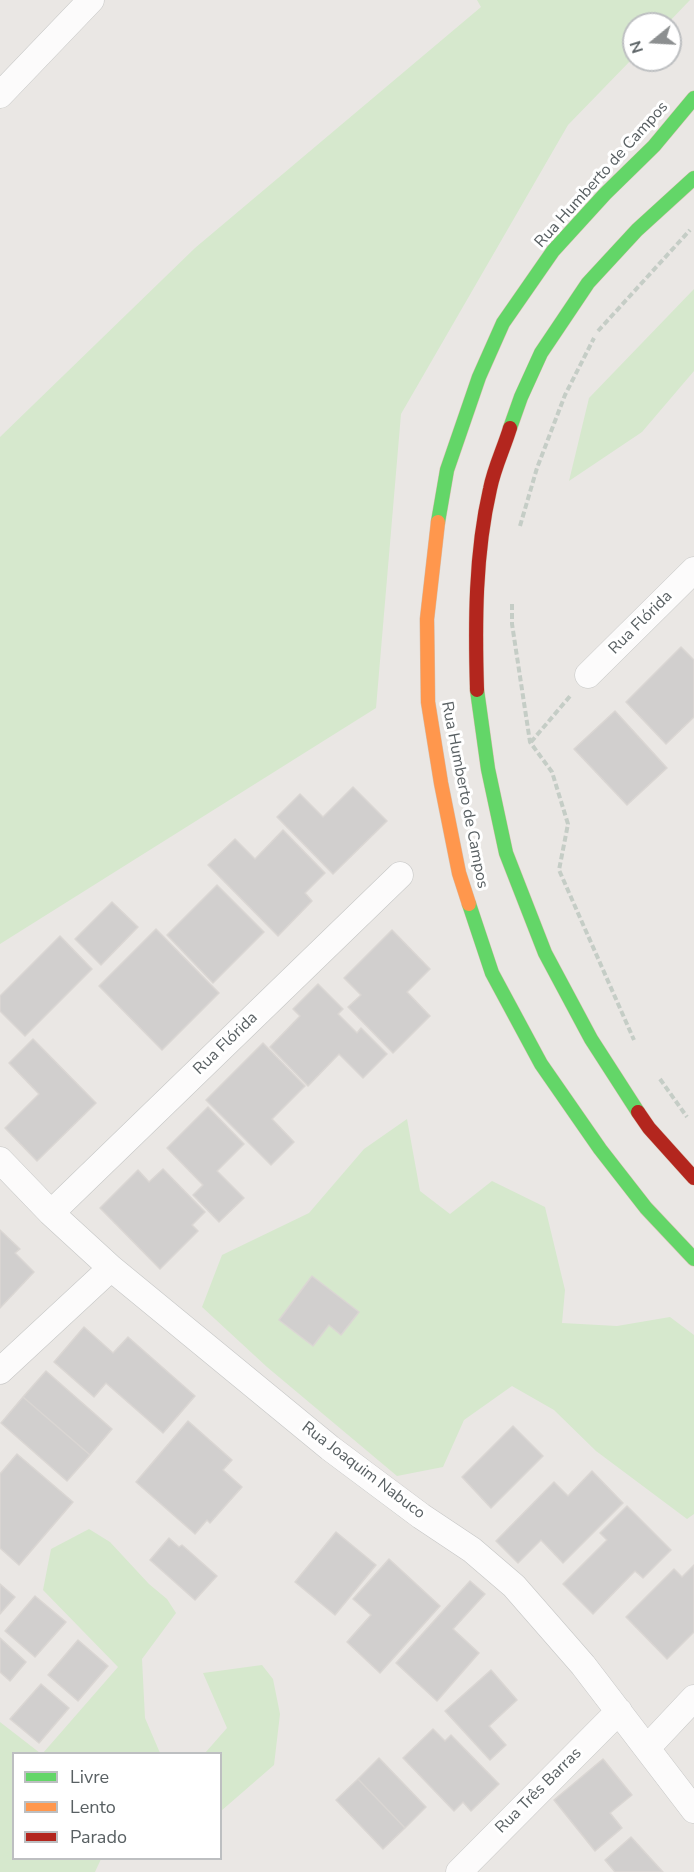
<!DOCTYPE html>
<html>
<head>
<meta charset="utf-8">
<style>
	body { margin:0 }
	#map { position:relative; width:694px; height:1872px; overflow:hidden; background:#eae7e4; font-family:"Nunito Sans",sans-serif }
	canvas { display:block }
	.legend { position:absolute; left:12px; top:1752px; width:210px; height:108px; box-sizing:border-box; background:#fff; border:2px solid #bdbfc1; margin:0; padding:8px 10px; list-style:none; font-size:18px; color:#596063 }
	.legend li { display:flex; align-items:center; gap:12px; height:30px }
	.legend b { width:30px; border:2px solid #bdbfc1 }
	.north { position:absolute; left:622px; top:12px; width:60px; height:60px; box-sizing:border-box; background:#fff; border:2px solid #bdbfc1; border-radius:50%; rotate:252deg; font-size:16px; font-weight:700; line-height:24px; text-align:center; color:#596063 }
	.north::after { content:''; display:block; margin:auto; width:21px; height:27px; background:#8c8f90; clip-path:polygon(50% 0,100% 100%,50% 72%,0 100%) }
</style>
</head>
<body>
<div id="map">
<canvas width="694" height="1872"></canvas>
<ul class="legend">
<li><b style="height:8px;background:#63d668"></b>Livre</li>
<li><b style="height:8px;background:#ff974d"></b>Lento</li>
<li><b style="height:8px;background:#b3261e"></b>Parado</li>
</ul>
<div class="north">N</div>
</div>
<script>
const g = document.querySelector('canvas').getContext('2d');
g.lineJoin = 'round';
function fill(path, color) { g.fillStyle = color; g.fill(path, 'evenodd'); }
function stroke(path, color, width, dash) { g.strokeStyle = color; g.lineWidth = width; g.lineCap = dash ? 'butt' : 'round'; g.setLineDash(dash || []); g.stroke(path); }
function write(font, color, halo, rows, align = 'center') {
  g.font = font + ' "Nunito Sans",sans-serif'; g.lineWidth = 6; g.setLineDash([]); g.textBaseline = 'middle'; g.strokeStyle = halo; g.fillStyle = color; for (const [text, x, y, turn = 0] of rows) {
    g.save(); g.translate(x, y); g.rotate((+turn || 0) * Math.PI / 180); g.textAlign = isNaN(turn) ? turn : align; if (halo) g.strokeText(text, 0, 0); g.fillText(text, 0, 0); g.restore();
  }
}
const green = new Path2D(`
	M477,0H690L667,24H634V57L568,125L401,414L376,708L0,944V437L195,248L481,7Z
	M694,289V371L642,432L569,481L589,398Z
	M407,1119L420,1191L450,1214L492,1181L545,1207L565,1290L562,1323L617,1326L670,1317L694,1335V1514L687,1519L596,1451L554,1410L512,1386L464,1420L443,1467L397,1476L267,1367L202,1307L222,1255L309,1213L364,1149Z
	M89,1529L110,1542L149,1584L167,1599L176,1613L142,1659L145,1718L160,1753H43L118,1667L43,1590L51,1549Z
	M262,1665L273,1679L280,1714L274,1765L221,1811L220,1754L205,1753L227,1728L203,1673Z
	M0,1722L40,1753L14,1754V1858L101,1859L95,1872H0Z`);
const building = new Path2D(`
	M681,647L694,660V717L666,744L626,702Z
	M615,711L667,768L627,805L574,749Z
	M353,787L387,821L333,874L277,817L300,794L323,817Z
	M283,830L325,873L305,893L312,901L278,936L208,865L235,839L255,859Z
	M217,885L264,932L213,983L167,935Z
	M112,902L138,927L101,965L75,939Z
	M156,929L219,993L162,1050L99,986Z
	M392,930L430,969L407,992L430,1016L393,1053L348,1007L361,995L344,978Z
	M60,936L92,969L25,1036L0,1011V996Z
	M318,984L343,1009L338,1014L357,1033L361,1028L387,1054L363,1078L339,1054L308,1086L270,1047L300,1016L293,1009Z
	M33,1039L96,1103L37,1161L5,1128L39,1094L9,1063Z
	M263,1043L305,1086L272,1119L294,1142L271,1165L206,1100Z
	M208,1107L244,1144L217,1171L244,1198L219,1222L193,1195L203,1185L167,1148Z
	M163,1169L205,1212L192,1225L198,1231L160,1269L100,1208L138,1170L149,1182Z
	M0,1230L20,1249L15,1253L34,1272L0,1308Z
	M312,1276L359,1312L341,1335L329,1325L313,1346L279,1320Z
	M84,1327L113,1353L128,1337L195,1396L163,1433L106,1383L94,1397L54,1362Z
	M46,1371L112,1429L90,1455L23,1397Z
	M23,1397L90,1455L67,1481L1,1423Z
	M188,1421L232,1460L223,1470L242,1487L210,1523L207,1520L195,1534L136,1482Z
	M513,1426L543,1456L491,1508L462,1477Z
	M17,1454L73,1502L19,1565L0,1548V1474Z
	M592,1471L623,1503L563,1563L541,1540L518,1563L496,1541L554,1482L568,1496Z
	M627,1506L671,1550L643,1578L635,1571L593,1614L563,1584L607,1540L600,1533Z
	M336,1532L376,1565L335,1615L295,1582Z
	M169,1538L179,1547L182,1545L217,1576L195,1600L150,1560Z
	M389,1559L440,1606L380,1673L347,1642L371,1615L353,1599Z
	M694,1565V1632L667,1659L626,1617L674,1569L682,1577Z
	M470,1581L485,1594L453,1629L479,1653L437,1701L396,1663Z
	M0,1584L15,1597L0,1614Z
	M35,1596L66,1622L35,1657L5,1631Z
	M0,1638L26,1662L10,1681L0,1672Z
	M78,1640L108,1666L78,1701L48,1675Z
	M491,1670L517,1700L489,1726L506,1745L490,1760L445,1711Z
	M41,1684L69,1708L39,1743L10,1719Z
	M433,1729L445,1741L451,1735L499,1784L471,1811L463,1802L454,1811L403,1758Z
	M379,1758L426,1807L405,1828L358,1779Z
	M603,1759L632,1795L610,1813L622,1828L595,1851L554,1800Z
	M358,1779L405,1828L383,1849L336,1800Z
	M631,1837L663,1872H615L605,1860Z`);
const path = new Path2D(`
	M598,331L690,230
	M520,526L537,468L565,395L594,338
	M512,604V624L530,742L552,772L568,824L559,870L634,1040
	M531,742L571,695
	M660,1079L687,1117`);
const street = new Path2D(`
	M0,95L91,0
	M588,675L694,570
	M0,1160L51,1213L111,1268L330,1448L421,1516L472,1550L514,1586L583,1665L694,1810
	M51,1213L400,875
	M0,1371L111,1268
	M647,1748L694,1698
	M459,1872L619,1711`);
const fast = new Path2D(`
	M510,428L521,397L541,353L588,283L637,230L694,178
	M438,522L447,470L479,377L503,323L553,251L605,194L654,146L694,98
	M477,690L488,769L506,853L545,953L591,1039L638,1112
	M469,904L492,973L541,1064L600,1149L646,1208L694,1259`);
const slow = new Path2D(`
	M438,522L427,619L428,702L441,783L459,873L469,904`);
const jam = new Path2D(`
	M477,690C475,623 475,554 490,489C494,468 504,448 510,428
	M638,1112L649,1128L694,1178`);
const streetNames = [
	["Rua Humberto de Campos",602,175,-48],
	["Rua Flórida",641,623,-45],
	["Rua Humberto de Campos",464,795,79],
	["Rua Flórida",226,1044,-44],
	["Rua Joaquim Nabuco",363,1471,37],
	["Rua Três Barras",539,1791,-45]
];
fill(green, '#d6e8cd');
fill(building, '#d1cfce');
stroke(building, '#dad6d3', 1.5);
stroke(street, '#c5c6c5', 27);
stroke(fast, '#d5c0af', 15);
stroke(slow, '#d5c0af', 15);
stroke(jam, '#d5c0af', 15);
stroke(path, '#c5cdc6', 4, [6, 3]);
stroke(street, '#fcfbfb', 26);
stroke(fast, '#63d668', 14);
stroke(slow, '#ff974d', 14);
stroke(jam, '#b3261e', 14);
write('16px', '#596063', '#fff', streetNames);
</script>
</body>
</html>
